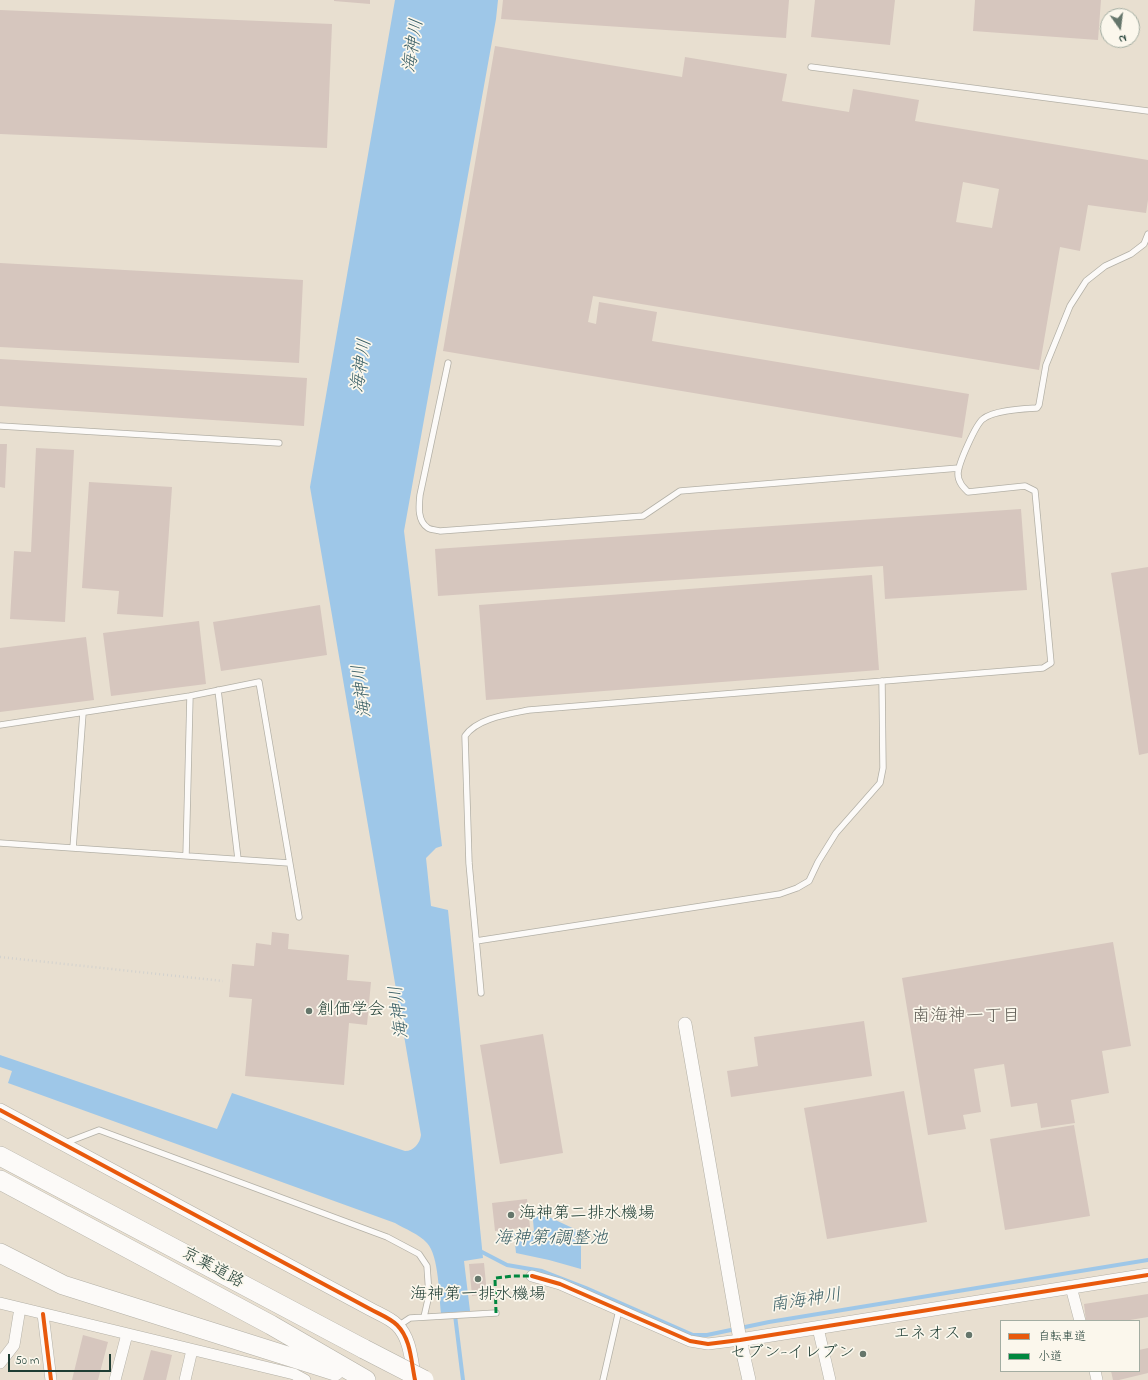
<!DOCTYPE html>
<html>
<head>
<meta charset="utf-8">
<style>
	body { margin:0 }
	#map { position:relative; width:1148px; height:1380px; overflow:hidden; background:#e8dfd0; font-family:"Indie Flower","Klee One",sans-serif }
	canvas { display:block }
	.legend { position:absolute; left:1000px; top:1320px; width:140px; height:52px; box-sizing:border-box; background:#fbf7ec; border:1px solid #a3ada2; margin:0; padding:5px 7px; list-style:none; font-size:12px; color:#1f3d34 }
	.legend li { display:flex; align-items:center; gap:8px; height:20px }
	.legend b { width:20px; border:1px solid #a3ada2 }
	.north { position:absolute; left:1100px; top:8px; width:40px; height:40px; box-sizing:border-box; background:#fbf7ec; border:1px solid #a3ada2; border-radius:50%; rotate:166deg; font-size:11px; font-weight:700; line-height:16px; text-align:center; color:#1f3d34 }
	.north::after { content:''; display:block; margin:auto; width:14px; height:18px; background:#65766b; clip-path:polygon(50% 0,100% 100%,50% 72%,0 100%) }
	.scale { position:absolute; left:8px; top:1354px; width:103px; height:18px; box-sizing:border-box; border:2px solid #1f3d34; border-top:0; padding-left:5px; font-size:12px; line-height:14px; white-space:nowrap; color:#1f3d34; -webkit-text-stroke:3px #fbf7ec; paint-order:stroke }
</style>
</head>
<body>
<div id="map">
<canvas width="1148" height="1380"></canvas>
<ul class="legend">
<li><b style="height:5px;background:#e8590c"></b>自転車道</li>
<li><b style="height:5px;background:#00873e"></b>小道</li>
</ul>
<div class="north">N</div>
<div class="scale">50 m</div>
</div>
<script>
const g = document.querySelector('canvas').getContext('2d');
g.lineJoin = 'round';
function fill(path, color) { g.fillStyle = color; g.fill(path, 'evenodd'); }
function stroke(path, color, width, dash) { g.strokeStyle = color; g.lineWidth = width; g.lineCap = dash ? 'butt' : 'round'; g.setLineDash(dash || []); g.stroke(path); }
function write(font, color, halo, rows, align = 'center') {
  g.font = font + ' "Indie Flower","Klee One",sans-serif'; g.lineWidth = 3.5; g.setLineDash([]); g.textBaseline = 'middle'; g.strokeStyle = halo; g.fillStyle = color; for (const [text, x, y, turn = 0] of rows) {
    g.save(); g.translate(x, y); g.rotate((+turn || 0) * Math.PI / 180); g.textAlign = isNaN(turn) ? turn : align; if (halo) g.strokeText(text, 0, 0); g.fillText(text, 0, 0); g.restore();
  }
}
const water = new Path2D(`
	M395,0H498L496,19L404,531L442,846L436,848L426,858L431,906L448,910L483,1258L464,1261L470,1311L441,1313C439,1296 439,1256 427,1243C419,1234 405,1229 395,1223L8,1083L12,1071L0,1067V1055L217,1129L232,1093L405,1151C414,1151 420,1143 421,1135L310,487Z
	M532,1209L581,1232V1269L549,1260L516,1253L514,1233L534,1231Z`);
const stream = new Path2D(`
	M482,1252L507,1265L542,1271L586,1288L693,1335H707L769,1322L1148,1260
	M454,1307L463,1380`);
const building = new Path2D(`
	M334,0H370V4L334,1Z
	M503,0H789L786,38L501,19Z
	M815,0H895L890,45L811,37Z
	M975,0H1101L1098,40L973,31Z
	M0,10L332,24L327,148L0,134Z
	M495,46L682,77L685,57L787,74L782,101L849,112L853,89L919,100L915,121L1148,160V200L1146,213L1088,205L1080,251L1060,247L1039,370L593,296L588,322L596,324L599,302L657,312L652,341L969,394L962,438L443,351ZM963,182L999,189L992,228L956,222Z
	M0,263L303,280L299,363L0,347Z
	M0,359L307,378L304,426L0,406Z
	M0,444H7L5,488L0,487Z
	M36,448L74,450L65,622L10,619L14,551L31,552Z
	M89,482L172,487L163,617L117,614L119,591L82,588Z
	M1021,509L1027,590L885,599L883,566L438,596L435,549Z
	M1148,567V753L1139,755L1111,573Z
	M872,575L879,670L486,700L479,605Z
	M320,605L327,655L221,671L213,622Z
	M199,621L206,684L111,696L103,633Z
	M86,637L94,700L0,712V648Z
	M272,932L289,934L288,949L349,955L347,980L371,982L367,1025L349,1023L344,1085L245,1076L252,999L229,997L232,964L254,966L256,943L271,945Z
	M1113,942L1131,1046L1102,1051L1109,1093L1071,1100L1075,1123L1041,1128L1037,1103L1011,1107L1004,1064L974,1069L981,1112L963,1115L966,1129L928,1135L902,978Z
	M864,1021L872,1076L731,1097L727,1071L758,1066L754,1037Z
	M543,1034L563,1153L500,1164L480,1045Z
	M904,1091L927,1222L827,1239L804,1108Z
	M1074,1125L1090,1216L1005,1230L990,1139Z
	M527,1199L530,1227L495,1231L492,1203Z
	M484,1263L487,1294L472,1296L469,1264Z
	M1148,1294V1317L1124,1321H1086L1084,1304Z
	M83,1335L108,1342L98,1380H72Z
	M1148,1348V1373L1119,1380H1113L1111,1371H1139V1350Z
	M151,1350L172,1355L166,1380H143Z`);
const path = new Path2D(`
	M0,957L223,981`);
const service = new Path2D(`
	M811,67L1148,111
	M448,363L420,495C419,505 417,521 428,528C431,530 437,530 440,531L643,516L680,491L959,468
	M0,426L279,443
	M218,690L238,859
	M190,696L259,682L299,917
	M0,725L190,696L186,856
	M0,843L289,863
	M73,848L83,713
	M476,941L780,894L797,888L809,881L818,862L836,833L880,783L883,768L882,681
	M481,993L469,863L465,736C477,718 509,714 529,710L1043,668L1051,663L1035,491L1025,486L968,492C963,487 958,482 958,474C958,464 976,424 983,419C994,410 1023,409 1037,408L1039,405L1046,365L1070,306L1086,281L1105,266L1131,254L1144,244L1148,234
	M65,1143L99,1130L387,1237L419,1254L427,1266L429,1295L424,1317
	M398,1326L410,1318L496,1313
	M603,1380L619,1310`);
const minor = new Path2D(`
	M532,1276L560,1284L690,1341L708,1344L740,1340
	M1071,1287L1080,1321
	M0,1303L294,1374L305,1380
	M43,1314L51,1380
	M818,1328L830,1380
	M0,1363L14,1345L20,1308
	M1095,1371L1097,1380
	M115,1380L127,1334
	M185,1380L192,1350`);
const tertiary = new Path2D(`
	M685,1024L740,1340L749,1380
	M0,1110L370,1309C379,1314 390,1318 397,1325C411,1339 411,1361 415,1380
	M740,1340L1148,1275`);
const motorway = new Path2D(`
	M0,1156L364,1349
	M0,1180L271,1325L366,1380
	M0,1253L63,1285L335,1371`);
const motorwayBridge = new Path2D(`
	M364,1349L424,1380`);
const quiet = new Path2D(`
	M496,1313L495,1278L513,1276H532`);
const cycleway = new Path2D(`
	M0,1110L370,1309C379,1314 390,1318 397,1325C411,1339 411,1361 415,1380
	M532,1276L560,1284L690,1341L708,1344L740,1340L1148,1275
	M43,1314L51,1380`);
const markers = [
	[309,1011,4,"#65766b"],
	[511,1215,4,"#65766b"],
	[478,1279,4,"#65766b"],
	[969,1335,4,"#65766b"],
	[863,1354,4,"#65766b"]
];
const poiNames = [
	["創価学会",317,1011],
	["海神第二排水機場",519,1215],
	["海神第一排水機場",478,1296,"center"],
	["エネオス",961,1335,"right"],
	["セブン-イレブン",855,1354,"right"]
];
const streetNames = [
	["京葉道路",212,1269,28]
];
const waterNames = [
	["海神川",415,46,-81],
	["海神川",363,366,-81],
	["海神川",364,691,-97],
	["海神川",401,1012,-97],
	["海神第1調整池",551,1240],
	["南海神川",806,1302,-9]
];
const neighbourhoodNames = [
	["南海神一丁目",966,1018]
];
fill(water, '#9ec7e8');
stroke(stream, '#9ec7e8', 4);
fill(building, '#d6c6be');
stroke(service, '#b3b0a6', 7);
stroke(minor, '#b3b0a6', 12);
stroke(tertiary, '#b3b0a6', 14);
stroke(motorway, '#b3b0a6', 20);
stroke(path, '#d3d2ce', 2.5, [1, 3]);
stroke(service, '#fcfaf8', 5.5);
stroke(minor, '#fcfaf8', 11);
stroke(tertiary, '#fcfaf8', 13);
stroke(motorway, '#fcfaf8', 19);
stroke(motorwayBridge, '#b3b0a6', 20, []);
stroke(motorwayBridge, '#fcfaf8', 19);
stroke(quiet, '#00873e', 3, [6, 3]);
stroke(cycleway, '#e8590c', 4);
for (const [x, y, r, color] of markers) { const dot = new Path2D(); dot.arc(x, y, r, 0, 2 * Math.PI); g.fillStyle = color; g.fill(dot); stroke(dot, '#fbf7ec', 1.5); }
write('17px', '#1f3d34', '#fbf7ec', poiNames, 'left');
write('17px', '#1f3d34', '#fbf7ec', streetNames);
write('italic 18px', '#375d64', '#fbf7ec', waterNames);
write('18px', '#625f57', '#fbf7ec', neighbourhoodNames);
</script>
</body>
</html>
